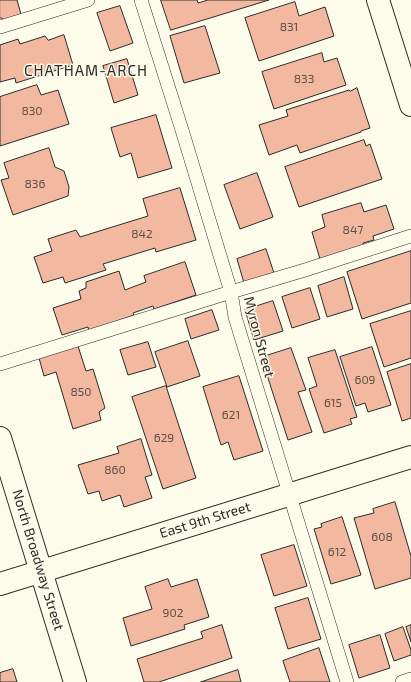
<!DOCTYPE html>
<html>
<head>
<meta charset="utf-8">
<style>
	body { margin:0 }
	canvas { display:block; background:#fdfbea }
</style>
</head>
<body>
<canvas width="411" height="682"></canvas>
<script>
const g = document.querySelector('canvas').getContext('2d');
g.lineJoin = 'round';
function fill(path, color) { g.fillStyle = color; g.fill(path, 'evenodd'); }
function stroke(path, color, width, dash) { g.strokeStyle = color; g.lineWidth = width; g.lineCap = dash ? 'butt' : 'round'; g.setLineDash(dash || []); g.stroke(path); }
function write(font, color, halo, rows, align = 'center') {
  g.font = font + ' "Exo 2",sans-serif'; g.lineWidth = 3; g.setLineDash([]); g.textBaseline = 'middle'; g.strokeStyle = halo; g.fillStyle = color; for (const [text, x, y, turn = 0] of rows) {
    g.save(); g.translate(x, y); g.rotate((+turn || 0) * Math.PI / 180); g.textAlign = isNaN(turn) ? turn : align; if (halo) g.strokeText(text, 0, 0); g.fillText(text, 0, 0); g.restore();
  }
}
const building = new Path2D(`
	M0,0H17L21,14L3,20L2,18H0Z
	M161,0H197L198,3L208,0H269L171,30Z
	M295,2L299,16L325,7L334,36L259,61L245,18Z
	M120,6L133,43L110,51L97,13Z
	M205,26L220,73L184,83L170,36Z
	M64,35L73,65L16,83L15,78L0,82V45L18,39L20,44L45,36L48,40Z
	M322,53L324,62L337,58L346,85L274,109L262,72Z
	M127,59L138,95L114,103L103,66Z
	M37,85L41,95L58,90L69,124L0,146V97Z
	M357,88L370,128L361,131V132L300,153L297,145L269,155L259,125L288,116L286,110L349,90L350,91Z
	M156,115L172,168L138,178L131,153L120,157L111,128Z
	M364,140L366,146L370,144L382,179L299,207L285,167Z
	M49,148L55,167L64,171L69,187L68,196L13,215L1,180L9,178L4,163Z
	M257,173L273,217L240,229L224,185Z
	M180,188L196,240L156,252L155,248L103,264L106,270L65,283L63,277L43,283L34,257L52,251L48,239L76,230L80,237L148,216L143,199Z
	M361,203L364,212L386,205L394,229L373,236L374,240L363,243L364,248L320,259L312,232L325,227L322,215Z
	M266,249L274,273L244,283L237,259Z
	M411,251V303L362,319L347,272Z
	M185,262L196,295L154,309L153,306L133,313L134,315L89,331L88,327L62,335L53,308L81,299L79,291L86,288V282L119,271L125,290L146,282L144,276Z
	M344,277L353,309L327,317L318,286Z
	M310,288L320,319L292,328L282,297Z
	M273,301L283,331L254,340L245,310Z
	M212,310L219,330L191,339L185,319Z
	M411,311V358L384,367L370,324Z
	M188,341L200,376L167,387L155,352Z
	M148,342L156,367L128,375L120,350Z
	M78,346L86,371L93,369L105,408L99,412L101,420L73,429L56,372L44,376L39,358Z
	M372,347L391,405L368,412L365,403L356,406L340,357Z
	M291,348L306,390L298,392L312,432L288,440L266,372L271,371L266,356Z
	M335,350L357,417L350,419L352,424L324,433L309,389L317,386L308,358Z
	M411,364V418L402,421L387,372Z
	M239,376L263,451L234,460L228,442L221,445L203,387Z
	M166,386L196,478L163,489L132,397Z
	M141,439L152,475L145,477L152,498L124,507L120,495L102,501L99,491L88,494L78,465L119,453L117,447Z
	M395,502L411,556V578L375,589L354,518L374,513L373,509Z
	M342,517L361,575L331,584L314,529L322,527L321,524Z
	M294,545L307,586L274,596L261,555Z
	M168,579L171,587L197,579L209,617L184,625L185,629L131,646L123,618L152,609L145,587Z
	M308,598L321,639L288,649L275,608Z
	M222,625L232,658L159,682H144L137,659L203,638L201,632Z
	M411,625V642L406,627Z
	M403,627L411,650V655L394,661L385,634Z
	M380,635L390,668L359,678L349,645Z
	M319,648L330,682H290L283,661Z
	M13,669L17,682H0V673Z
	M238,670L241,682H201Z`);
const service = new Path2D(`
	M141,0L182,130L231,292L235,317L347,682
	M0,27L88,0
	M0,364L231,292L305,270L411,236
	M402,682L411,679`);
const minor = new Path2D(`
	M378,0L411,105
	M0,438L75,682
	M0,584L411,457`);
const numberNames = [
	["831",289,27],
	["833",304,79],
	["830",32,111],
	["836",35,184],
	["847",353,230],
	["842",142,234],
	["609",365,380],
	["850",81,392],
	["615",333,403],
	["621",231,415],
	["629",164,438],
	["860",115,470],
	["608",382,537],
	["612",337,552],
	["902",173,613]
];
const streetNames = [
	["Myron Street",259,337,75],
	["East 9th Street",205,520,-17],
	["North Broadway Street",38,560,73]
];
const neighbourhoodNames = [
	["CHATHAM-ARCH",86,71]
];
fill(building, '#f2b8a0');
stroke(building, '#2b2b2b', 1);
stroke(service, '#2b2b2b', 14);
stroke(minor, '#2b2b2b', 24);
stroke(service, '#fdfbea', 13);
stroke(minor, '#fdfbea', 22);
write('12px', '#5d4e48', null, numberNames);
write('14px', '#2b2b2b', '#fdfbea', streetNames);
g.letterSpacing = '1px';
write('15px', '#2b2b2b', '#fdfbea', neighbourhoodNames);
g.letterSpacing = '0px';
</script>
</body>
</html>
